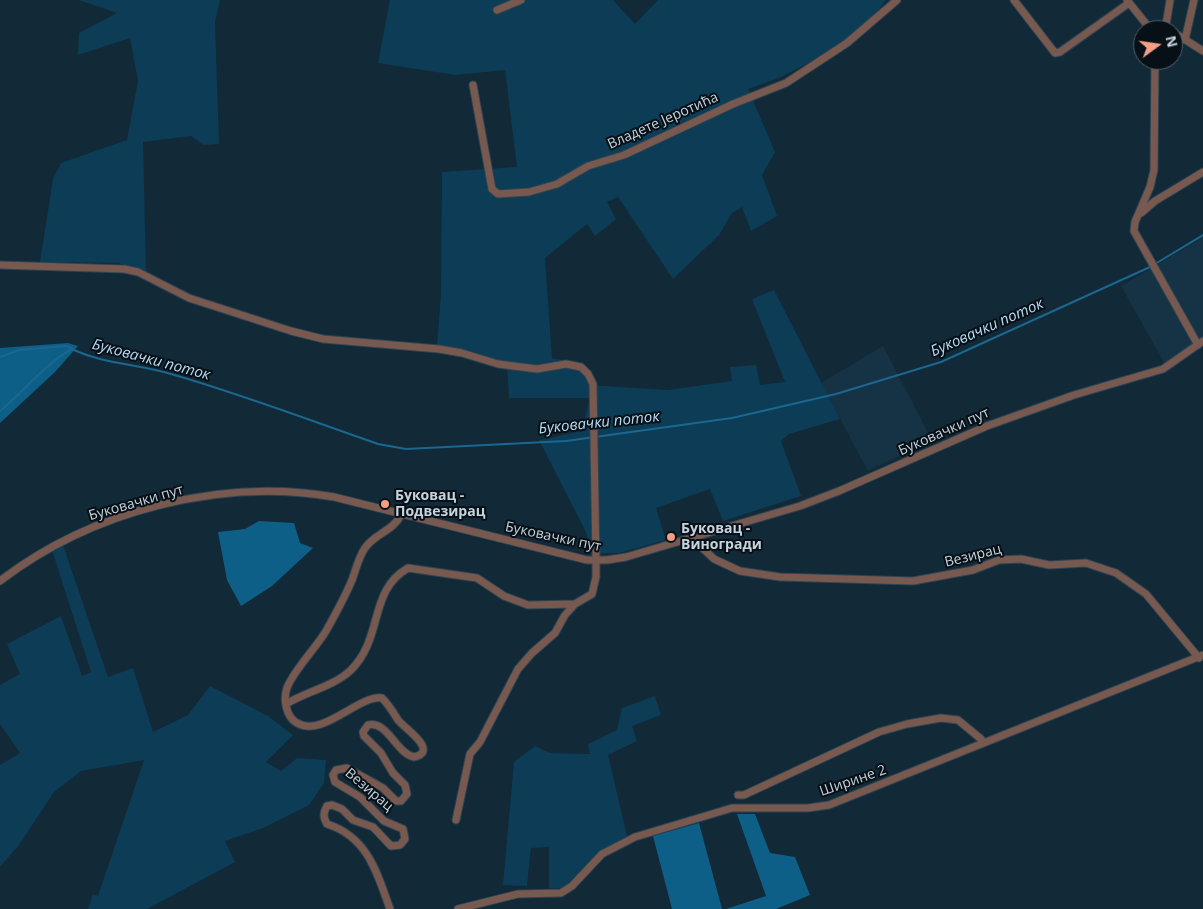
<!DOCTYPE html>
<html>
<head>
<meta charset="utf-8">
<style>
	body { margin:0 }
	#map { position:relative; width:1203px; height:909px; overflow:hidden; background:#122937; font-family:"Open Sans",sans-serif }
	canvas { display:block }
	.north { position:absolute; left:1133px; top:20px; width:50px; height:50px; box-sizing:border-box; background:#071017; border:1px solid #535e66; border-radius:50%; rotate:76deg; font-size:14px; font-weight:700; line-height:20px; text-align:center; color:#c6d3dd }
	.north::after { content:''; display:block; margin:auto; width:18px; height:22px; background:#f39f84; clip-path:polygon(50% 0,100% 100%,50% 72%,0 100%) }
</style>
</head>
<body>
<div id="map">
<canvas width="1203" height="909"></canvas>
<div class="north">N</div>
</div>
<script>
const g = document.querySelector('canvas').getContext('2d');
g.lineJoin = 'round';
function fill(path, color) { g.fillStyle = color; g.fill(path, 'evenodd'); }
function stroke(path, color, width, dash) { g.strokeStyle = color; g.lineWidth = width; g.lineCap = dash ? 'butt' : 'round'; g.setLineDash(dash || []); g.stroke(path); }
function write(font, color, halo, rows, align = 'center') {
  g.font = font + ' "Open Sans",sans-serif'; g.lineWidth = 4; g.setLineDash([]); g.textBaseline = 'middle'; g.strokeStyle = halo; g.fillStyle = color; for (const [text, x, y, turn = 0] of rows) {
    g.save(); g.translate(x, y); g.rotate((+turn || 0) * Math.PI / 180); g.textAlign = isNaN(turn) ? turn : align; if (halo) g.strokeText(text, 0, 0); g.fillText(text, 0, 0); g.restore();
  }
}
const built = new Path2D(`
	M1203,237V338L1198,340L1157,265Z
	M1152,268L1195,343L1165,364L1121,286Z
	M883,346L932,440L868,471L821,383Z`);
const green = new Path2D(`
	M79,0H220L215,22L219,144L203,145L191,136L143,142L146,271L118,263L40,262L53,179L61,163L127,140L138,81L130,38L78,55L79,33L117,13Z
	M390,0H613L635,24L658,0H886L864,28L822,56L779,78L748,89L775,152L762,175L777,216L751,231L742,207L732,213L719,235L673,279L618,197L607,202L616,219L595,236L587,224L545,258L552,358L569,362L587,374L588,385L668,390L732,381L730,367L756,365L760,385L785,382L752,299L774,290L840,419L789,434L781,441L801,496L723,521L710,489L656,508L666,540L619,553L592,554L586,532L539,440L582,431L590,398H509L507,364L437,346L441,294L442,172L517,167L505,70L455,75L378,63Z
	M63,545L108,677L133,668L153,732L188,715L210,686L268,716L293,735L266,762L281,771L297,758L326,760L324,783L309,805L263,828L225,841L235,862L147,909H88L93,894L98,896L144,760L81,771L54,792L19,845L0,867V765L20,753L0,724V685L20,674L7,644L61,616L82,676L91,672L52,550Z
	M655,696L661,715L632,726L637,741L608,755L627,836L599,853L566,888H549V847L531,848L527,886L503,885L514,762L535,746L550,753L590,754L588,744L617,730L622,708Z`);
const forest = new Path2D(`
	M68,343L78,346L55,372L0,423V348Z
	M259,521L294,523L300,543L313,548L272,586L241,606L227,580L218,532L245,529Z
	M737,814H755L770,853L795,857L810,895L776,909H726L766,896Z
	M699,823L722,909H672L653,836Z`);
const stream = new Path2D(`
	M1155,264L1203,235
	M0,357L19,350L66,346L71,348
	M0,411C25,391 43,365 72,349C103,364 138,364 171,374C241,394 309,420 378,444L406,449L566,441L732,418L836,394L941,362L1150,267`);
const minor = new Path2D(`
	M1014,0L1055,53L1060,52L1129,3
	M1127,0L1151,30
	M1170,0L1166,25L1171,30
	M497,10L521,0
	M1173,32L1203,51
	M1185,40L1194,0
	M1155,60L1154,170L1150,187L1135,222L1134,231L1198,345
	M473,85L492,189L498,194L529,192L557,184L588,166L624,155L733,104L786,83L847,43L897,0
	M1141,213L1155,201L1203,172
	M0,265L124,269L138,272L189,298L291,331L323,339L439,349L462,353L498,364L537,369L566,364L581,367L588,374L593,384L596,561V577L592,594L575,604L528,605L504,596L477,578L408,568C368,591 384,637 351,670C333,687 307,691 286,704
	M692,538L714,559L740,571L780,577L913,581L973,570L999,560L1021,559L1049,565L1086,563L1116,573L1146,594L1199,658
	M0,581C91,511 221,477 334,497L587,560H607L626,557L800,506L839,491L987,426L1074,395L1163,369L1203,341
	M738,795H744L879,732L907,724L941,718L958,720L981,739L983,743
	M456,820L470,754L480,742L518,669L532,653L555,633L565,615L575,604
	M390,909C377,873 368,837 327,824C323,817 323,813 327,806L332,805L342,809L353,820L373,827L391,846L400,845L405,839L403,829L384,821L360,797L335,782L333,775L336,770L347,768L383,788L396,801H401L407,794L405,785L393,773L381,753L364,736L363,732L368,725C387,720 396,753 414,757C440,751 404,728 398,720C393,712 389,705 382,698C358,695 323,738 297,723C286,717 283,699 287,688C293,671 316,648 326,631C335,615 345,597 352,580C356,570 358,558 365,548C374,534 393,531 401,515
	M458,909L518,894L561,893L572,886L602,854L635,837L732,808H808L829,805L1203,655`);
const markers = [
	[385,504,5,"#f39f84"],
	[671,537,5,"#f39f84"]
];
const streetNames = [
	["Владете Јеротића",663,121,-24],
	["Буковачки пут",944,432,-24],
	["Буковачки пут",136,503,-16],
	["Буковачки пут",553,537,12],
	["Везирац",973,556,-14],
	["Ширине 2",853,781,-19],
	["Везирац",369,790,40]
];
const poiNames = [
	["Буковац -",395,496],
	["Подвезирац",395,512],
	["Буковац -",681,529],
	["Виногради",681,545]
];
const waterNames = [
	["Буковачки поток",987,328,-24],
	["Буковачки поток",151,360,15],
	["Буковачки поток",599,423,-6]
];
fill(built, '#153345');
fill(green, '#0d3c56');
fill(forest, '#0e5f87');
stroke(stream, '#1b6790', 2);
stroke(minor, '#2f4452', 9);
stroke(minor, '#77594f', 7);
for (const [x, y, r, color] of markers) { const dot = new Path2D(); dot.arc(x, y, r, 0, 2 * Math.PI); g.fillStyle = color; g.fill(dot); stroke(dot, '#071017', 2); }
write('14px', '#c6d3dd', '#071017', streetNames);
write('bold 14px', '#c6d3dd', '#071017', poiNames, 'left');
write('italic 15px', '#b7dbf3', '#071017', waterNames);
</script>
</body>
</html>
